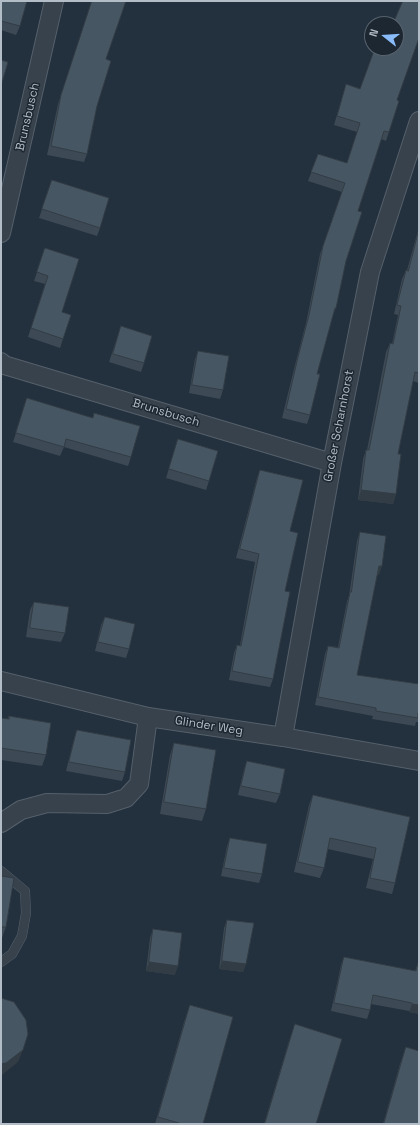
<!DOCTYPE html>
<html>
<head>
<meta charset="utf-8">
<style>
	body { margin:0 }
	#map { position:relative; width:420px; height:1125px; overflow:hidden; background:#23303d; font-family:"Space Grotesk",sans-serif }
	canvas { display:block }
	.frame { position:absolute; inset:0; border:2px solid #b3bdc8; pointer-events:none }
	.north { position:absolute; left:364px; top:16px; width:40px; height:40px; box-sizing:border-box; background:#1c2732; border:1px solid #58636e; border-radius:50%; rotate:287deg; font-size:11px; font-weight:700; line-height:16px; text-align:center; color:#b3bdc8 }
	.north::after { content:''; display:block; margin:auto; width:14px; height:18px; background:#89bcf8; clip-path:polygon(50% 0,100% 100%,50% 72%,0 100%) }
</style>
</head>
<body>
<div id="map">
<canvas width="420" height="1125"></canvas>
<div class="frame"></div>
<div class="north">N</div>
</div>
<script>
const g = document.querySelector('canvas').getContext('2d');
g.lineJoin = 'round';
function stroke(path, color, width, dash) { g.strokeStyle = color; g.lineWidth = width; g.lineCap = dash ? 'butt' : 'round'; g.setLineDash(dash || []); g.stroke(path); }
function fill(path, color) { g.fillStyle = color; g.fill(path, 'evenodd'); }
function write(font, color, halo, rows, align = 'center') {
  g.font = font + ' "Space Grotesk",sans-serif'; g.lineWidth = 3; g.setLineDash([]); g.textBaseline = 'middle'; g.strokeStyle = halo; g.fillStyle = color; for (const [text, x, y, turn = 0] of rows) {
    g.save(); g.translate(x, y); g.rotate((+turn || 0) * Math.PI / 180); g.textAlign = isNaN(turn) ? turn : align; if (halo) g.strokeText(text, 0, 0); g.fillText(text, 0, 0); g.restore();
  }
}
const lane = new Path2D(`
	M1,871L25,891L26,913L22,936L12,954L1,962`);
const street = new Path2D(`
	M1,233L54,1
	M1,362L4,365L332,463
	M1,681L148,717L283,737L419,761
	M283,737L332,463L370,272L419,121
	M1,823L21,810L47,803L107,804L126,798L139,784L148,717`);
const wall = new Path2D(`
	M1,1L20,26L16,35L1,30Z
	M92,1L106,59L87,154L84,162L47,155L58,104Z
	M346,84L397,100L389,132L386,141L381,139L358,211L346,261L336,308L332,317L317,374L310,415L307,424L282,418L295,365L306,323L320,254L342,192L308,181L318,154L347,163L357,132L334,125Z
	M52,180L100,228L97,236L39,218Z
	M419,227V383L413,381L398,454L396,494L393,504L358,500L363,459L366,450H367L386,352L390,343L392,344L398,315L394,314L402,279L406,270H407Z
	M45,248L62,312L71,315L60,348L28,337L45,284L34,281Z
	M121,326L144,363L141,372L109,362Z
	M198,351L223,390L220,399L189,393L195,359Z
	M27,398L92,418L94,413L131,457L128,466L64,447L60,456L13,442Z
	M178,439L209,481L206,490L166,478Z
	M260,470L290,531L285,591L273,679L270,687L229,680L234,653L237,645H240L255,562L236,558L257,478Z
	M360,532L379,575H377L357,675L419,684V722H416L415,726L372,719L373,716L315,705L325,654L328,646L338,647L347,601L349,596L357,541Z
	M34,602L65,633L61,642L26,637L30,610Z
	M105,617L129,649L126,658L95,651L101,625Z
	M9,716L46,755L42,766L1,760V718L8,719Z
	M77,730L125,772L122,781L66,771L74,739Z
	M174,743L206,809L202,821L160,814L170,755Z
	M247,761L280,794L276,803L238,795L244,769Z
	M313,795L410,817L395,883L392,894L366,888L373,859L328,849L324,868L320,878L294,872L309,805Z
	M230,838L262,874L259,883L221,876L227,846Z
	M1,876L6,927L1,941Z
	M227,920L246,964L243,972L219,969L224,928Z
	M153,929L175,975L146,971L150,938Z
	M344,957L415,971L418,963L419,1014L409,1012V1011L371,1004L370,1010L367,1019L331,1011L341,965Z
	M190,1005L203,1124H155L184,1022Z
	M295,1024L316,1124H264L289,1041Z
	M406,1047L419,1124H383L400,1064Z`);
const shadedWall = new Path2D(`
	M361,490L396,494L393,504L358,500Z
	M379,566H382L379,575H376Z
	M222,961L246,964L243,972L219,969Z
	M149,962L178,966L175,975L146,971Z
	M412,1004L419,1005V1014L409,1012Z
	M23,1050L18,1062L2,1075H1V1064Z`);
const building = new Path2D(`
	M1,1H27L20,26L1,21Z
	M92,1H126L106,59L111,61L97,106L87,154L51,146L61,95Z
	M403,1H419V38L397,100L399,101L389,132L384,131L358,211L362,212L346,261L336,308H335L317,374H320L310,415L286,409L298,357L309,315L323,246L345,183L311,172L318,154L347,163L360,123L337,116L346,84L360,89L375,48H396V24H393Z
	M1,60L8,62L1,86Z
	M52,180L109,198L100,228L42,209Z
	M419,229V373L415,372L398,454H401L396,494L361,490L366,450H369L390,343L393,344L401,306L397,305L406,270L408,271Z
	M45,248L79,259L62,312L71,315L63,339L31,328L48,276L37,272Z
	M121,326L152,336L144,363L113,354Z
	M198,351L229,356L223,390L192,385Z
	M27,398L93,418L94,413L140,426L131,457L66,439L64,447L16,433Z
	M178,439L218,451L209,481L169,469Z
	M260,470L303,480L290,531L298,533L285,591L290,592L273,679L232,671L237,645L241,646L259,554L240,549Z
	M360,532L386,536L382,566H379L357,675L419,684V713H418V718L376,711V708L318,697L328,646L339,648L350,592H351Z
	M34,602L69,607L65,633L30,628Z
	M105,617L135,624L129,649L98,642Z
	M9,716L51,723L46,755L1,748V718L9,719Z
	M77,730L131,740L125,772L69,762Z
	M174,743L216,750L206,809L164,802Z
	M247,761L285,769L280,794L241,786Z
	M313,795L410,817L395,883L370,878L376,848L330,838L324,868L298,862Z
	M230,838L267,844L262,874L224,868Z
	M1,876L14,878L6,927H1Z
	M227,920L254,923L246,964L222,961Z
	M153,929L182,933L178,966L149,962Z
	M344,957L416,971L418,963H419V1005L412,1004V1003L373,995L370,1010L334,1003Z
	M1,998L14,1002L26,1020L28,1034L23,1050L6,1063L1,1064Z
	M190,1005L233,1017L203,1124H182L158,1117Z
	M295,1024L342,1039L316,1124H265Z
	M406,1047L419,1051V1124H384Z`);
const streetNames = [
	["Brunsbusch",28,117,-77],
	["Brunsbusch",166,413,17],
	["Großer Scharnhorst",339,426,-79],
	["Glinder Weg",209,726,9]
];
stroke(lane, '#55606b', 10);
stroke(street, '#55606b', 20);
stroke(lane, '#37424d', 9);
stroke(street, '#37424d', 18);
fill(wall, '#3d4a55');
fill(shadedWall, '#323c45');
fill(building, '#475663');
stroke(building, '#323c45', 1);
write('12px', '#b3bdc8', '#1c2732', streetNames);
</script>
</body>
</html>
